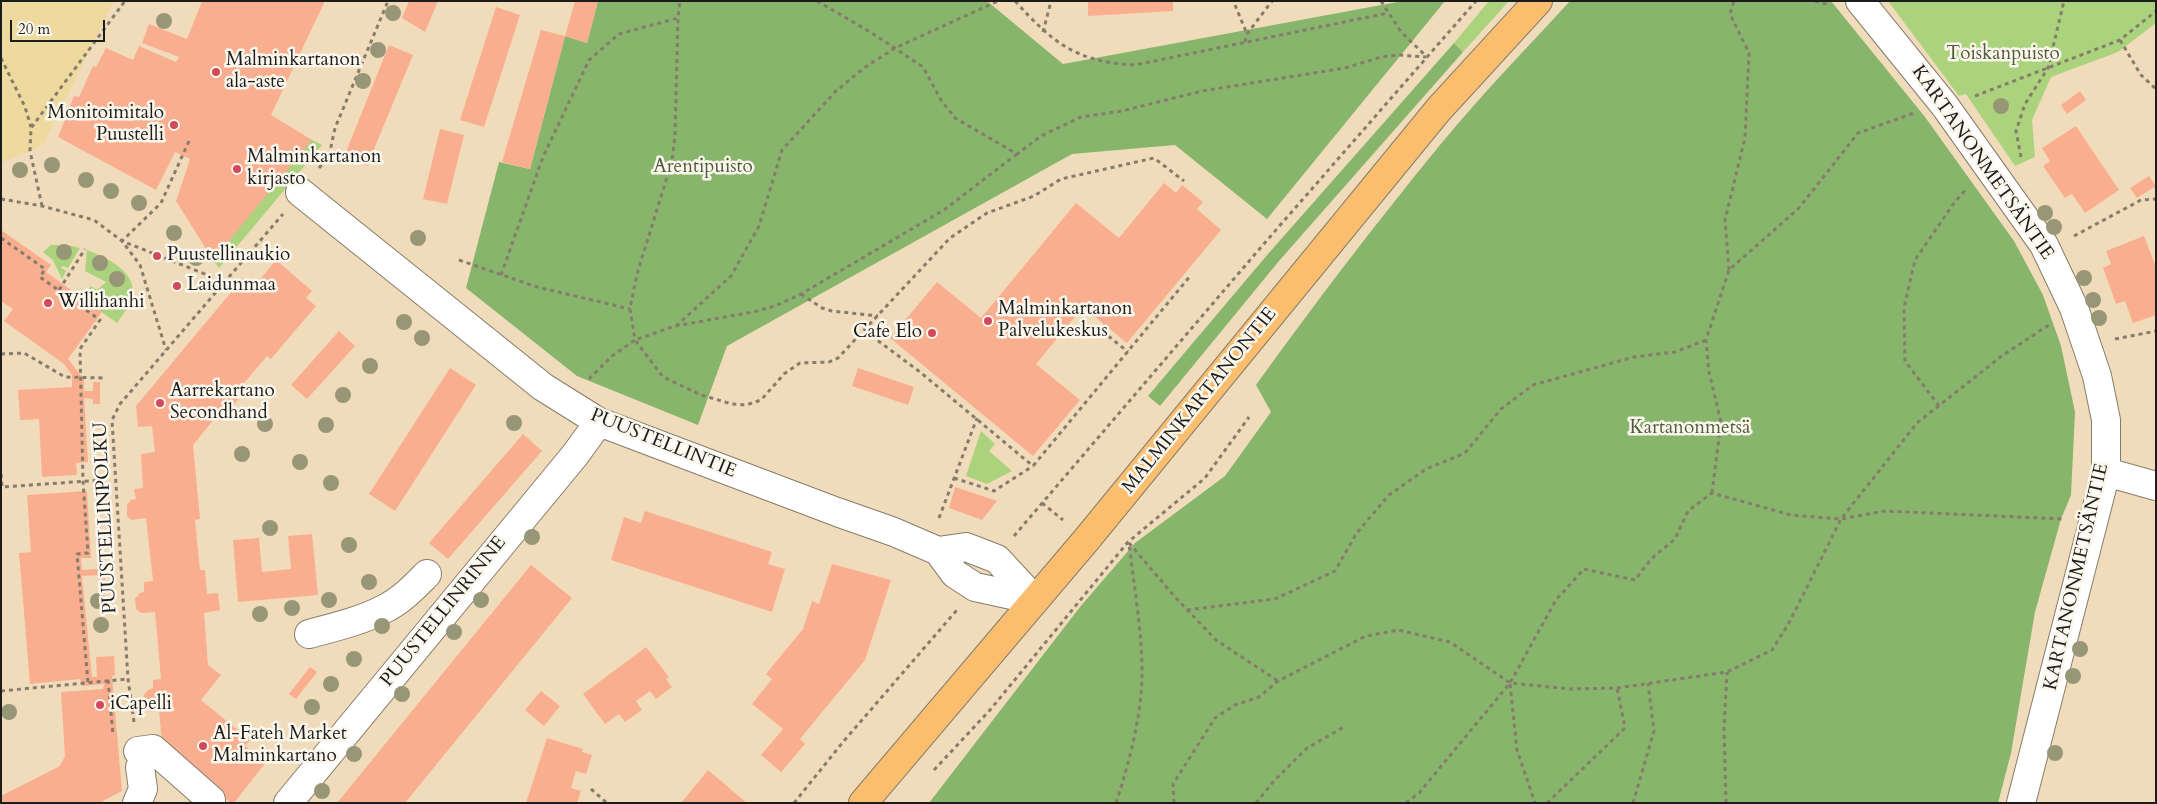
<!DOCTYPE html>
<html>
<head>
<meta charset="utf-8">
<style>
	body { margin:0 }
	#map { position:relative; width:2157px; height:804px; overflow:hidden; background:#f0dcbb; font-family:Cardo,serif }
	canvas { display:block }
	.frame { position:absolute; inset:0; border:2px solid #1c1c1c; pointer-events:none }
	.scale { position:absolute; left:10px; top:20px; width:95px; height:22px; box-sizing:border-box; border:2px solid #1c1c1c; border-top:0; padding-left:6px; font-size:15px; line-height:18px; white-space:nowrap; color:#1c1c1c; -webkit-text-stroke:4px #fbf7ec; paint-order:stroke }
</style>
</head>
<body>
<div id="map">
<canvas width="2157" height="804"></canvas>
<div class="frame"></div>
<div class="scale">20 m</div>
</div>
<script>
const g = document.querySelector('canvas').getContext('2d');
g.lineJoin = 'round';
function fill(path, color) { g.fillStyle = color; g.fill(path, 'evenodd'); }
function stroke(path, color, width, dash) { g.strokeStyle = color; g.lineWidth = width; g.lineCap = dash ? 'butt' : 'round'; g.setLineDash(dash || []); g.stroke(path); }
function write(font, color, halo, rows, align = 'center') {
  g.font = font + ' Cardo,serif'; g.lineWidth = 5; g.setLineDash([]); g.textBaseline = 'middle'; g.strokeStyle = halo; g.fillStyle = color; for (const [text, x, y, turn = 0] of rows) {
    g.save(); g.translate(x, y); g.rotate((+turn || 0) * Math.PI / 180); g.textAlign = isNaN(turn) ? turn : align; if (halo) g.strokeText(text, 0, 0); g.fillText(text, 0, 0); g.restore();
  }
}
const green = new Path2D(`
	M1489,1H1509L1463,52L1454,43Z
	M1888,1H2156V23L2118,52L2051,77L2032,120L2035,157L2015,166L1966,94L1959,96Z
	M302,135L322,145L219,268L205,250Z
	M51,245H68L80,248L68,268L63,266L61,268L66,271L62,279L53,260L43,252Z
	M87,250C108,258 144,275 130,304C126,310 121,317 117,323L82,298L91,286L97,290L106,282L85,271Z
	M981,431L995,444L989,451L1012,471L987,484L966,476Z`);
const forest = new Path2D(`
	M598,1H987L1063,64L1403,1H1445L1267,219L1175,145L1072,154L727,346L698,425L577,376L466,288L499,162L530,169L565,36L587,43Z
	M1570,1H1831L1925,117L2014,241L2043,295L2061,346L2075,412L2071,495L2061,519L2035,612L2011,753L1998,803H929L1080,607L1135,543L1225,476L1271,412L1256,385C1315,303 1376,223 1440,145C1481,95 1526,49 1570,1Z
	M1454,43L1463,52L1279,261L1160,406L1148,396L1268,254Z`);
const sand = new Path2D(`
	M1,1H114L43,145L1,163Z`);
const building = new Path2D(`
	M202,1H325L271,115L312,140L213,260L176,201L190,159L175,152L156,190L58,137L74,96L79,97L93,66L96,67L106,48L133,60L139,46L176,62L179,57L142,43L149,24L187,39Z
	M409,1H438L425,32L402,18Z
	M575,1H598L587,43L565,36Z
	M1088,1H1173V11L1088,16Z
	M496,7L520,15L484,127L460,120Z
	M541,30L565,36L530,169L502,162Z
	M389,45L413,55L367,166L344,157Z
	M2080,91L2086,100L2067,114L2061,105Z
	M2076,126L2119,190L2085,213L2072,194L2065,198L2043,166L2050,161L2042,148Z
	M440,129L464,135L447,204L423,199Z
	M2149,176L2156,186L2137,198L2130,188Z
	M1164,183L1176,193L1182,185L1203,202L1197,209L1221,230L1127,343L1083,307L1036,364L1080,400L1033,456L890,338L937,282L981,318L1076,203L1119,238Z
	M1,230L51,265L46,272L102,312L68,359L84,379V391H93V382H100V404H93V399L84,398L88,462L76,463L77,475L42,477L39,419L20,420L18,390L72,387V375L64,364L4,321L13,309L1,301Z
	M2144,236L2156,267V315L2133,323L2125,301L2116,304L2103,268L2111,264L2106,251Z
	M276,260L312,291L306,298L316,306L271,359L267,356L239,389L244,392L220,422L215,418L193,445L200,519L195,520L200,570H205L207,594L218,593L220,610L204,613L208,665L221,675L201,700L250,740L245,746L266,762L234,803H231L217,792L219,789L162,742L159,711L150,712L144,706V695L148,690L153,688V680L161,679L158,645L155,612L141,613L136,609L135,599L140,593L144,592V582L153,581L146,518L131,520L127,516V505L131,500L136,499L134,489L143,488L141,454L155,452L152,426L138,427L136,406L243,278L254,287Z
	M339,331L355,346L307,399L291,385Z
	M450,368L476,385L395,511L369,494Z
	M858,368L914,387L908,405L852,386Z
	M523,434L542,451L448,559L429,543Z
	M955,487L997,501L982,520L949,508Z
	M87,491L91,558H81L82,570L97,569V558L104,557L105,580H98V575L82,576L92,677H97L96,657L114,656L115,675L112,676L122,791L99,803H1V796L60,766L65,756L61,692L103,689L104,684L82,686L80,679L30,684L19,553L31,552L27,495Z
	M645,511L772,552L768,564L785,569L772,612L611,560L624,517L641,523Z
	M312,534L318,595L238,602L233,540L259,538L262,572L291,569L288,536Z
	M832,564L891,580L865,660L800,739L805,744L781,772L761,755L783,729L752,704L772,679L766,674L803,629L812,601L819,604Z
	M531,565L572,598L405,803H337Z
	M646,647L669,677L666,679L672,687L656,699L650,691L636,701L642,710L625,722L619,714L605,724L583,694Z
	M310,667L317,672L296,699L289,694Z
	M541,691L560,706L544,726L525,710Z
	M547,738L583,749L582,752L592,755L586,774L576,771L571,788L581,791L577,803H526Z
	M708,770L747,803H681Z`);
const path = new Path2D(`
	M817,1L872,33L923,67L941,100L955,118L1017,154L1041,136L1081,117L1122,111L1202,91L1345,68L1381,57L1398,55L1426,57
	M1015,1C1053,43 1076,62 1135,65L1388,13
	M1381,1L1401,32L1426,56
	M1815,1L1830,5
	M1235,5L1247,34
	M1043,32L1051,1
	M2120,40L2141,75L2156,89
	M1245,42L1247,34L1272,1
	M1,58L25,107L31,127
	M1975,96L2120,40L2156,11
	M189,141L161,203L122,241L225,282
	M1017,154L944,210L801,294L775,306L753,312L675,326L635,340L663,377L701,395L732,404L746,405L761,400L784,374L800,363L829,362L838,358L950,238L987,213L1034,196L1061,179L1154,158L1184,181
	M2021,157L2016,131L2025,104L2048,68L2064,1
	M319,168L329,156L335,128L388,1
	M1,199L42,206L94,220L122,241L140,265L166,350
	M42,206L30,151L31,128L125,1
	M2074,236L2141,200L2156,199
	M1,238L45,269L40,277L100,320L80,349L83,481L88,553L77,554L88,683
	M459,260L537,287L630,309
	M1729,270L1725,220L1745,138L1749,53L1730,14L1734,1
	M501,275L543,157L589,60L619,34L678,18
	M59,290L85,249
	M801,294L822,308L832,311L878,316
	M1105,325L1101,330L1128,352
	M676,326L731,276L759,226L782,150L836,91L864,68L895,48L998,1
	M865,331L920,372L1033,466L1191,275
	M2115,339L2156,331
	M1,354L24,353L65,377L104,378
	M589,379L612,356L635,340L630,309L637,274L672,161L675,135L678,18L680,1
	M1939,406L1905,361L1904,308L1915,260L1954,203L1967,188
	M1,474L2,487L103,480
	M954,478L994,491L1033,466
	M1712,493L1721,422L1709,372L1706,340L1729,270L1799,208L1858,133L1914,113
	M1042,503L1063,520
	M939,518L977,418
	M1014,536L1262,246L1476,1
	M1129,543L1175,597L1216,640L1278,681
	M1187,610L1275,599L1335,571L1356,534L1389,495L1426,469L1465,453L1501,409L1533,385L1634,357L1675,352L1706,340
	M108,680L113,734
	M1510,684L1517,750L1535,803
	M1,691L128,679
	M134,722L128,679L112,420L120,404L283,214
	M934,770L990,710L1128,542L1205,478L1249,417
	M591,789L607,803
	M794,803L843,742L957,610
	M1116,803C1129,763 1140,722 1142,680C1143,637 1134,586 1129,543
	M1174,803L1173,784L1215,718L1235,705L1259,697L1278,681L1366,636L1398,630L1450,642L1510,683L1570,689L1617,688L1727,672L1772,650L1789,623L1841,519L1917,423L2003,355L2049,325
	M1256,803L1273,782L1307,748L1344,727
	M1406,803L1419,793L1510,683L1556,600L1584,569L1635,580L1651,559L1675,539L1688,511L1712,493L1791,515L1841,519L1885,511L2064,519
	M1547,803L1625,728L1617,688
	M1633,803L1654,731L1648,683
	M1726,803L1724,728L1727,672`);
const minor = new Path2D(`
	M1860,1L1945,106L2044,245L2074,308L2097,376L2106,420V472L2021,803
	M300,192L543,387L599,422L837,512L894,532L938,551L955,574L975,587L1035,600
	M2106,472L2156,486
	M938,551L966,547L997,559L1035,600
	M309,634C335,627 361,621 384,609C401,601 414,587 427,574
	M138,751L153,749L211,800
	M137,803L143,789L140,767
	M288,803L575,455L599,422`);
const major = new Path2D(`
	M863,803L1087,539L1439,109L1538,1`);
const trees = [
	[393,13],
	[164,21],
	[378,50],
	[363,81],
	[2001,106],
	[52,165],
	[20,170],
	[86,180],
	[111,191],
	[139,203],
	[2045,213],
	[2054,227],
	[174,233],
	[418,238],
	[64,252],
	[196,258],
	[100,263],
	[2084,278],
	[117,279],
	[2093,300],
	[2099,318],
	[404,322],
	[422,338],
	[370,366],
	[343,395],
	[514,423],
	[265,424],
	[326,425],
	[242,454],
	[300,462],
	[331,483],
	[270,528],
	[532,537],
	[349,545],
	[369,582],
	[329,600],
	[481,600],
	[98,601],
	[292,608],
	[260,614],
	[101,625],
	[382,626],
	[454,632],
	[2080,649],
	[354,659],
	[2073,676],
	[331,684],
	[402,694],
	[312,707],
	[9,712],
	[2055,753],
	[354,754],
	[322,791]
];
const markers = [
	[216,72,5,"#d1495b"],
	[174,125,5,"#d1495b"],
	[237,169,5,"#d1495b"],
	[157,256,5,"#d1495b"],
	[177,286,5,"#d1495b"],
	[48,303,5,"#d1495b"],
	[988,321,5,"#d1495b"],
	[932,333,5,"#d1495b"],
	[160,403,5,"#d1495b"],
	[100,705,5,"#d1495b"],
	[203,746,5,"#d1495b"]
];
const parkNames = [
	["Toiskanpuisto",2003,55],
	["Arentipuisto",703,168],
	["Kartanonmetsä",1690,429]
];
const poiNames = [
	["Malminkartanon",226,61],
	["ala-aste",226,83],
	["Monitoimitalo",164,114,"right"],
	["Puustelli",164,136,"right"],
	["Malminkartanon",247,158],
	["kirjasto",247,180],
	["Puustellinaukio",167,256],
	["Laidunmaa",187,286],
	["Willihanhi",58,303],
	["Malminkartanon",998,310],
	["Palvelukeskus",998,332],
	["Cafe Elo",922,333,"right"],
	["Aarrekartano",170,392],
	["Secondhand",170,414],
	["iCapelli",110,705],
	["Al-Fateh Market",213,735],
	["Malminkartano",213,757]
];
const streetNames = [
	["KARTANONMETSÄNTIE",1982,163,55],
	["MALMINKARTANONTIE",1200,401,-51],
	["PUUSTELLINTIE",663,444,22],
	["PUUSTELLINPOLKU",106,518,-93],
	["KARTANONMETSÄNTIE",2077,577,-77],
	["PUUSTELLINRINNE",444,612,-51]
];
fill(green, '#abd37d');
fill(forest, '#88b56c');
fill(sand, '#eeda9e');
fill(building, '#f9af8f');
stroke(minor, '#867c6c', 30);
stroke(major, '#867c6c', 30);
stroke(path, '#867c6c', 3, [4, 4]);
stroke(minor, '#fff', 28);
stroke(major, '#fabe6e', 28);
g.fillStyle = '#979676';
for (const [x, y] of trees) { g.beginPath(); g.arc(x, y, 8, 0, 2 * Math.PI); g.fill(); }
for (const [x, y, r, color] of markers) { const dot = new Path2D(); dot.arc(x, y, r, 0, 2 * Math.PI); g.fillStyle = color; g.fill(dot); stroke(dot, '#fbf7ec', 2); }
write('19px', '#4e5c3e', '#fbf7ec', parkNames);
write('19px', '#1c1c1c', '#fbf7ec', poiNames, 'left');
write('19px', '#1c1c1c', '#fbf7ec', streetNames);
</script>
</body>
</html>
